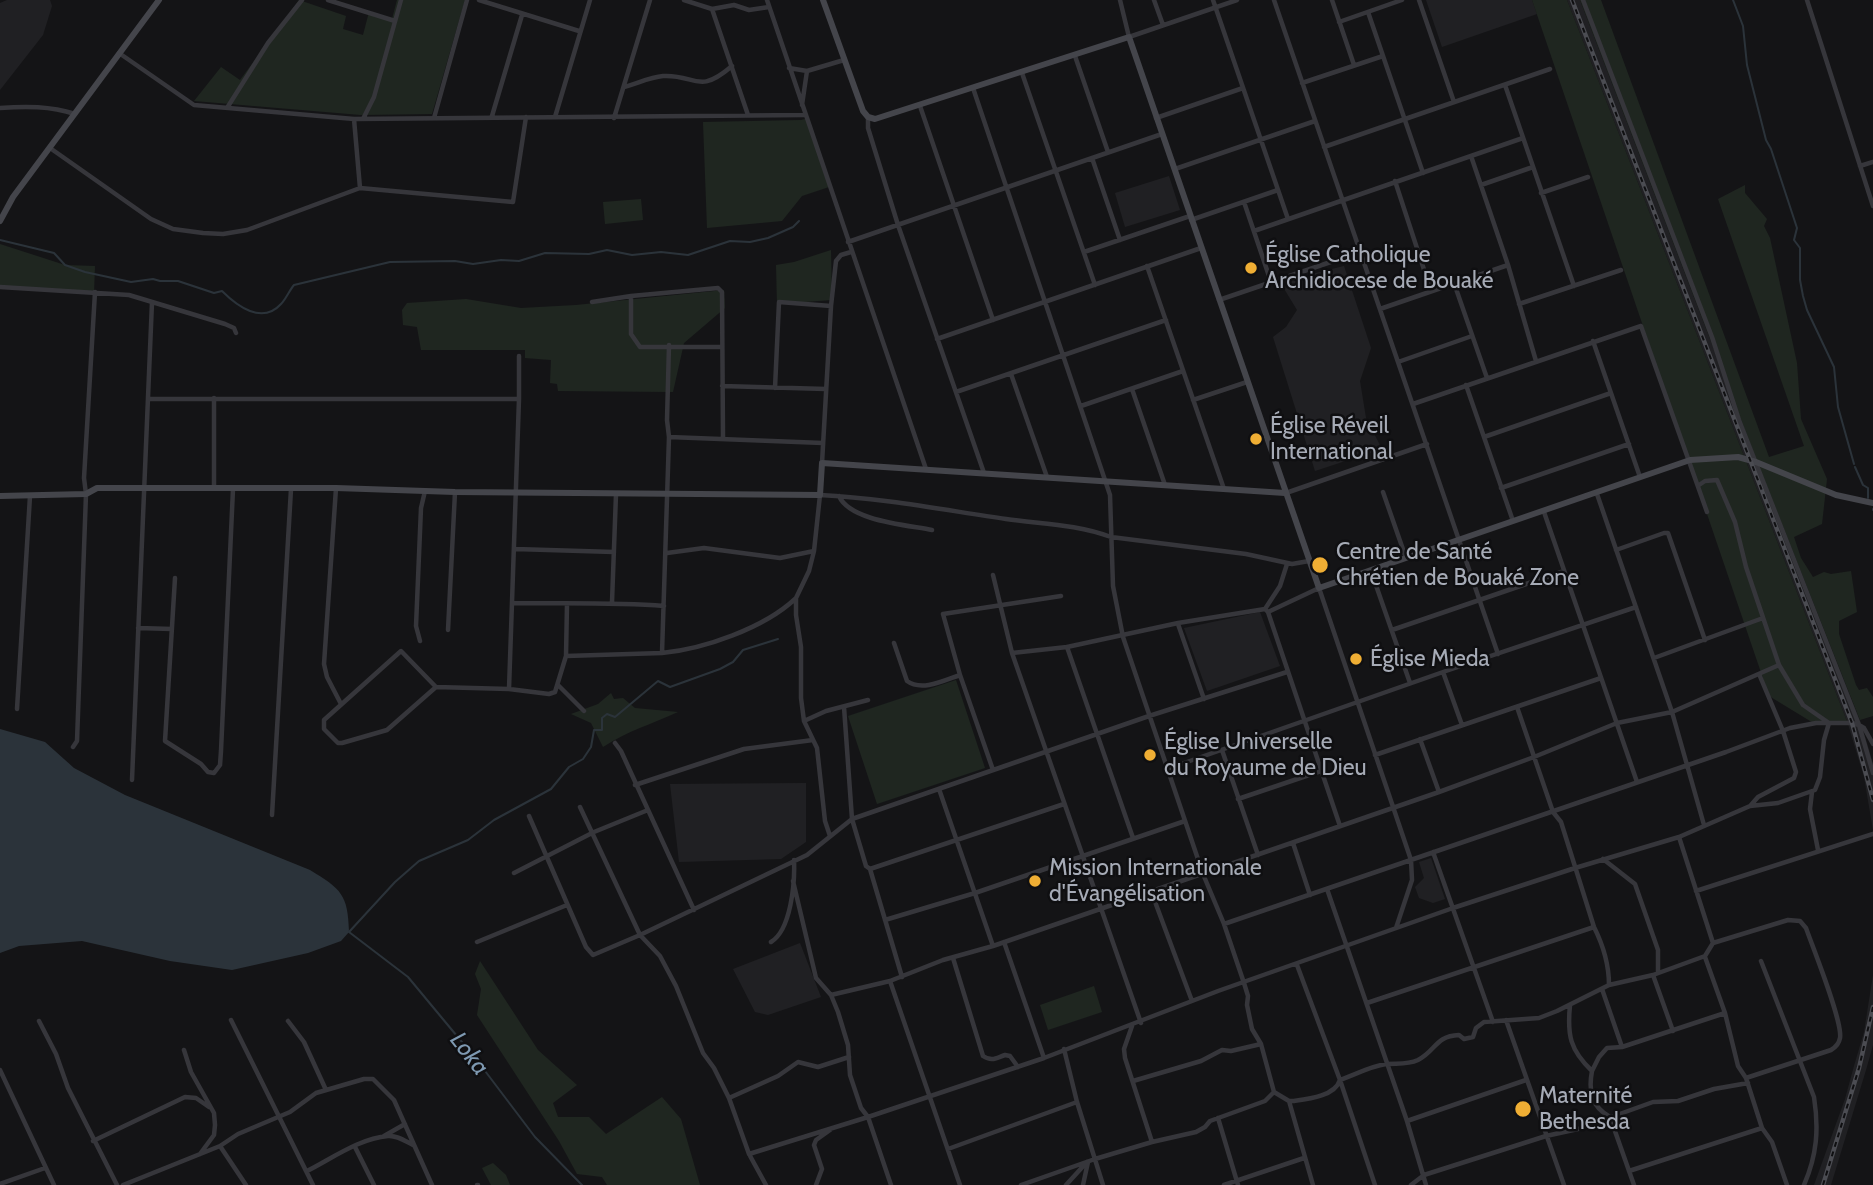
<!DOCTYPE html>
<html>
<head>
<meta charset="utf-8">
<style>
	body { margin:0 }
	canvas { display:block; background:#141416 }
</style>
</head>
<body>
<canvas width="1873" height="1185"></canvas>
<script>
const g = document.querySelector('canvas').getContext('2d');
g.lineJoin = 'round';
function fill(path, color) { g.fillStyle = color; g.fill(path, 'evenodd'); }
function stroke(path, color, width, dash) { g.strokeStyle = color; g.lineWidth = width; g.lineCap = dash ? 'butt' : 'round'; g.setLineDash(dash || []); g.stroke(path); }
function write(font, color, halo, rows, align = 'center') {
  g.font = font + ' Cabin,sans-serif'; g.lineWidth = 5; g.setLineDash([]); g.textBaseline = 'middle'; g.strokeStyle = halo; g.fillStyle = color; for (const [text, x, y, turn = 0] of rows) {
    g.save(); g.translate(x, y); g.rotate((+turn || 0) * Math.PI / 180); g.textAlign = isNaN(turn) ? turn : align; if (halo) g.strokeText(text, 0, 0); g.fillText(text, 0, 0); g.restore();
  }
}
const built = new Path2D(`
	M7,0H50L52,6L43,35L0,90V3Z
	M1426,0H1532L1537,14L1442,47Z
	M1567,0H1580L1760,469L1860,720L1873,763V830L1864,777L1848,724Z
	M1169,176L1180,210L1125,227L1115,193Z
	M1344,266L1371,348L1360,381L1366,418L1382,449L1315,471L1273,337L1286,327L1297,310L1280,282Z
	M1260,612L1280,666L1207,691L1184,628Z
	M806,783V842L781,859L679,862L670,784Z
	M1431,858L1445,899L1433,903L1419,898L1415,887L1424,878L1419,862Z
	M800,943L821,997L768,1015L755,1012L733,969Z
	M1873,975V1045L1866,1070L1831,1185H1814L1845,1099L1854,1066L1864,1032Z`);
const green = new Path2D(`
	M299,0L346,16L343,29L363,35L369,12L392,19L397,0H465L432,114L361,115L194,101L221,67L240,80Z
	M1532,0H1567L1848,724H1815L1769,696Z
	M1580,0H1601L1769,457L1804,446L1718,199L1745,185V193L1767,219L1764,226L1770,238L1797,363L1801,419L1827,479L1822,524L1794,537L1801,558L1813,577L1824,572L1831,574L1851,571L1857,612L1839,621V634L1856,685L1859,690L1867,688L1873,697V716L1860,720L1760,469Z
	M809,118L832,186L802,196L782,221L707,228L703,122L801,120Z
	M641,199L643,220L605,224L603,202Z
	M0,244L65,265L95,266L94,293L0,287Z
	M831,250L832,300L777,304L776,265L794,262Z
	M724,290L725,308L684,343L673,392L558,391L557,384L550,383L551,360L525,358V350H421L417,327L403,325L402,310L407,303L466,299L521,308L576,305Z
	M956,680L985,768L877,804L848,716Z
	M611,693L614,699L623,698L635,708L678,712C652,724 627,731 603,747L591,723L571,714L598,704Z
	M480,961L538,1050L577,1085L553,1103L558,1117H589L606,1134L662,1097L681,1119L700,1185H607L602,1177L577,1174L559,1141L477,1015L481,989L475,974Z
	M1094,986L1102,1012L1048,1030L1040,1005Z
	M493,1163L506,1175L510,1185H491L482,1168Z`);
const water = new Path2D(`
	M0,729L45,742L74,768L125,795L310,870C341,889 348,894 349,932L341,941L308,953L232,970L170,961L82,941L19,946L0,953Z`);
const stream = new Path2D(`
	M1733,0L1743,26L1747,65L1766,140L1771,149L1797,228L1794,240L1800,248V280L1803,296L1807,310L1834,367L1838,407L1854,464
	M0,240L54,253L65,265L85,272L131,282L153,279L160,281H178L214,293L222,291C237,306 262,325 281,304C286,299 289,291 294,285L390,262L455,261L473,264L501,260L519,261L545,253L589,254L607,250L632,255L661,252L688,255L730,241L750,242L768,238L793,227L799,221
	M1855,467L1863,485L1868,488V498
	M1873,509V510
	M582,1185L535,1137L476,1059L408,977L349,932L395,882L419,861L468,840L494,820L551,789L569,767L583,759L591,747L594,730H602V718L607,714L615,717L658,681L670,687L720,669L733,662L743,650L778,639`);
const street = new Path2D(`
	M328,0L395,21
	M479,0L579,31
	M684,0L712,9L734,5L749,10L769,7
	M767,0L926,469
	M1120,0L1129,37L1237,0
	M1154,0L1163,25
	M1213,0L1288,219
	M1274,0L1498,654
	M1332,0L1354,65
	M1419,0L1454,102
	M1583,0L1712,337L1739,420L1859,725L1873,773
	M1807,0L1873,206
	M712,9L748,115
	M1368,12L1423,173
	M1339,22L1402,0
	M119,53L194,105L354,119L804,115
	M1075,56L1108,152
	M789,68L807,71L844,60
	M1022,73L1095,285
	M1302,83L1383,56
	M1505,85L1574,286
	M624,87C636,84 650,77 663,76C696,74 697,96 732,66
	M973,88L1110,495L1113,586L1123,637L1203,874L1224,924L1244,983L1248,996L1247,1005L1252,1029L1261,1044L1274,1092L1289,1101H1294C1309,1099 1335,1096 1340,1080C1354,1075 1371,1066 1386,1064C1398,1063 1407,1065 1418,1060C1436,1051 1435,1036 1459,1035L1464,1039L1473,1037L1476,1028L1484,1022L1539,1018L1557,1011L1609,985L1653,975L1705,956L1713,943L1788,920L1800,921L1806,928C1813,948 1843,1022 1840,1038C1839,1044 1836,1047 1831,1050L1746,1078
	M802,105L807,71
	M920,106L993,320
	M0,108C26,106 50,106 75,114
	M227,108L268,43L302,0
	M492,116L522,15
	M555,117L590,0
	M868,117V128L898,225L984,473
	M434,118L467,0
	M614,118L650,0
	M1156,118L1243,88
	M354,119L360,188
	M363,119L374,97L401,0
	M1324,147L1550,69
	M50,148L151,219L173,229L203,233L223,234L247,230L360,188L513,202L526,117
	M1471,156L1508,265L1536,361
	M1092,158L1120,240
	M1860,166L1873,162
	M1175,169L1315,121
	M1395,181L1431,291
	M1481,185L1533,167
	M1541,193L1588,177
	M1244,202L1271,282
	M1191,220L1278,190
	M1254,231L1523,138
	M848,242L1162,134
	M1084,252L1190,216
	M1147,266L1224,489
	M1454,283L1487,378
	M0,287L129,295L225,324L234,328L236,333
	M631,296V334L640,347H722
	M1219,300L1360,252
	M592,302L631,296L718,288L722,292L723,438
	M1519,304L1621,270
	M1380,309L1508,265
	M937,339L1201,248
	M1593,341L1640,477
	M1398,362L1472,336
	M1011,374L1047,477
	M1466,385L1513,521
	M722,386L826,389
	M775,388L779,302L831,306
	M1132,389L1165,485
	M956,392L1166,320
	M214,398V488
	M149,399H519V356
	M1193,400L1247,382
	M1413,404L1641,326L1707,512
	M1081,406L1183,371
	M669,437L667,420L669,345
	M1484,437L1611,393
	M822,463L831,306L836,261L841,255L851,252
	M336,488L324,664L327,677L341,704
	M1501,488L1629,444
	M1383,492L1406,558
	M1286,493L1427,444
	M1597,494L1672,712L1704,825
	M839,496C850,521 907,525 932,530
	M1544,512L1637,782
	M515,549L614,552
	M1616,550L1664,533H1668L1705,640
	M667,553L704,548L780,558L814,551
	M1371,571L1410,683
	M993,575L1012,653L1141,1023
	M175,578L165,741L201,764L208,772L214,773L220,765L221,751L233,489
	M612,602L616,494
	M514,603C564,604 614,602 664,606
	M1265,609L1280,586L1287,564
	M1268,612L1319,588L1411,860L1412,880L1396,928
	M1178,624L1204,699
	M138,628L172,629
	M448,630L455,492
	M1392,630L1564,571
	M420,641L416,626L421,508L425,491
	M894,643L907,681C922,692 945,680 960,675
	M1067,647L1133,838
	M662,653C704,649 764,628 795,599
	M1012,653L1067,647L1178,623L1265,609L1268,612L1340,826
	M566,656L662,653L669,437L823,443
	M1654,658L1763,618
	M1443,672L1462,725
	M558,685L584,711
	M436,687L387,730L342,743H338L324,729V720L401,651L436,687L509,689L549,694L555,692L566,656L567,604
	M509,689L519,399
	M844,707L852,819L866,866L870,869L902,977
	M1517,707L1553,812L1561,822L1594,927C1603,945 1609,964 1609,985
	M17,709L30,496
	M804,721L826,711L868,700
	M1420,739L1439,792
	M615,743L621,751L694,910
	M73,747L77,741L86,494L84,478L95,292
	M1222,750L1258,855
	M1375,755L1601,678
	M1167,769L1443,672L1636,607
	M993,770L960,675L943,614L1061,596
	M132,780L152,302
	M635,785L744,749L813,740
	M939,789L993,946
	M1812,792L1810,809L1818,850
	M1238,799L1321,771
	M1751,805L1758,797L1794,778L1796,772L1783,731L1759,674
	M580,807L640,935L660,956L676,986L703,1053L714,1068L729,1098L749,1154L766,1185
	M272,815L291,489
	M529,816L586,947L593,955L640,935L807,855L852,819L1149,716L1287,672
	M830,836L825,821L817,748L804,721L801,698V647L796,615V598L809,571L814,551L820,495C882,498 944,510 1006,519C1041,524 1077,524 1111,537L1246,554L1292,564L1309,561
	M1679,837L1713,943
	M1293,843L1310,895
	M1433,852L1493,1022
	M1603,859L1635,884L1658,950V973
	M870,869L1064,804
	M514,873L594,832L648,810
	M793,881L816,978L831,995L838,1012L848,1045L850,1075L861,1108L868,1117L891,1185
	M1327,889L1407,1121L1426,1185
	M1151,891L1192,1001
	M1696,891L1873,834
	M885,920L975,893L1185,821
	M1224,924L1726,752L1790,728L1816,723H1852L1859,725L1864,728L1873,744
	M477,942L567,905
	M771,942C791,930 795,883 794,860
	M1004,942L1044,1058
	M1705,957L1725,1013L1738,1066L1746,1078L1762,1128L1772,1142L1787,1185
	M953,958L983,1056C992,1062 996,1058 1005,1055L1010,1056L1018,1067
	M1761,961L1814,1097C1819,1129 1817,1155 1804,1185
	M1297,965L1340,1080L1375,1185
	M1653,975L1673,1031
	M890,981L960,1185
	M1602,989L1622,1047
	M831,995L890,981L943,960L993,946L1439,792L1534,757L1617,723L1672,712L1779,665
	M1367,1003L1594,927
	M1570,1005C1567,1035 1570,1050 1592,1071C1588,1092 1592,1107 1610,1117L1634,1185
	M231,1020L313,1185
	M1506,1020L1564,1185
	M39,1021L56,1054L68,1088L117,1185
	M288,1021L304,1042L326,1090
	M1132,1026L1124,1049L1125,1058L1152,1142
	M1064,1049L1077,1102L1103,1185
	M184,1050L191,1072L214,1113L215,1125L214,1135L200,1154
	M0,1070L54,1185
	M1592,1071L1599,1057L1607,1048L1622,1047L1725,1013
	M1133,1081L1201,1061L1222,1050L1231,1051L1261,1044
	M729,1098L778,1076L798,1062L818,1067L849,1057
	M1289,1101L1313,1185
	M1218,1118L1238,1185
	M1407,1121L1526,1080
	M384,1136L405,1124
	M93,1141L185,1097L196,1098L209,1107
	M220,1146L246,1185
	M355,1147L374,1185
	M948,1149L1077,1102
	M749,1154L868,1117L1044,1058L1218,991L1453,908L1575,868L1679,837L1750,806L1778,803L1815,790L1820,777L1824,740L1829,723L1803,705L1779,665L1746,567L1735,522L1717,480L1705,481L1699,485
	M307,1171C331,1159 360,1138 388,1136C397,1135 405,1141 413,1145
	M1629,1171L1762,1128
	M0,1184L45,1168
	M123,1185L220,1146L238,1134L290,1112L316,1093L364,1079H373L394,1100L432,1185
	M477,1185H478
	M816,1185L822,1169L814,1145L816,1140L830,1130
	M1021,1185L1095,1159L1152,1142L1196,1132L1205,1127L1210,1121L1265,1101L1274,1092
	M1066,1185L1087,1162
	M1083,1185L1088,1162
	M1224,1185L1304,1158
	M1411,1185L1424,1175L1546,1136L1578,1129L1653,1102L1678,1101L1714,1089L1748,1083`);
const secondary = new Path2D(`
	M823,0L863,111L868,117L875,119L1129,37L1319,588L1690,460L1738,457L1756,462L1836,495L1873,503
	M0,221L13,197L159,0
	M0,496L86,494L97,488H336L455,492L820,495L822,463L1285,493`);
const rail = new Path2D(`
	M1572,0L1852,723L1873,800
	M1823,1185L1859,1068L1873,1007`);
const markers = [
	[1251,268,7,"#efae34"],
	[1256,439,7,"#efae34"],
	[1320,565,9,"#efae34"],
	[1356,659,7,"#efae34"],
	[1150,755,7,"#efae34"],
	[1035,881,7,"#efae34"],
	[1523,1109,9,"#efae34"]
];
const poiNames = [
	["Église Catholique",1265,255],
	["Archidiocese de Bouaké",1265,281],
	["Église Réveil",1270,426],
	["International",1270,452],
	["Centre de Santé",1336,552],
	["Chrétien de Bouaké Zone",1336,578],
	["Église Mieda",1370,659],
	["Église Universelle",1164,742],
	["du Royaume de Dieu",1164,768],
	["Mission Internationale",1049,868],
	["d'Évangélisation",1049,894],
	["Maternité",1539,1096],
	["Bethesda",1539,1122]
];
const waterNames = [
	["Loka",469,1054,52]
];
fill(built, '#202023');
fill(green, '#1f2620');
fill(water, '#2b333a');
stroke(stream, '#2b333a', 2);
stroke(street, '#36363b', 4.5);
stroke(secondary, '#44454b', 6);
stroke(rail, '#4b4c52', 4.5);
stroke(rail, '#0f0f11', 2, [5]);
for (const [x, y, r, color] of markers) { const dot = new Path2D(); dot.arc(x, y, r, 0, 2 * Math.PI); g.fillStyle = color; g.fill(dot); stroke(dot, '#0f0f11', 2.5); }
write('23px', '#a6abb6', '#0f0f11', poiNames, 'left');
write('italic 24px', '#7e99b1', '#0f0f11', waterNames);
</script>
</body>
</html>
